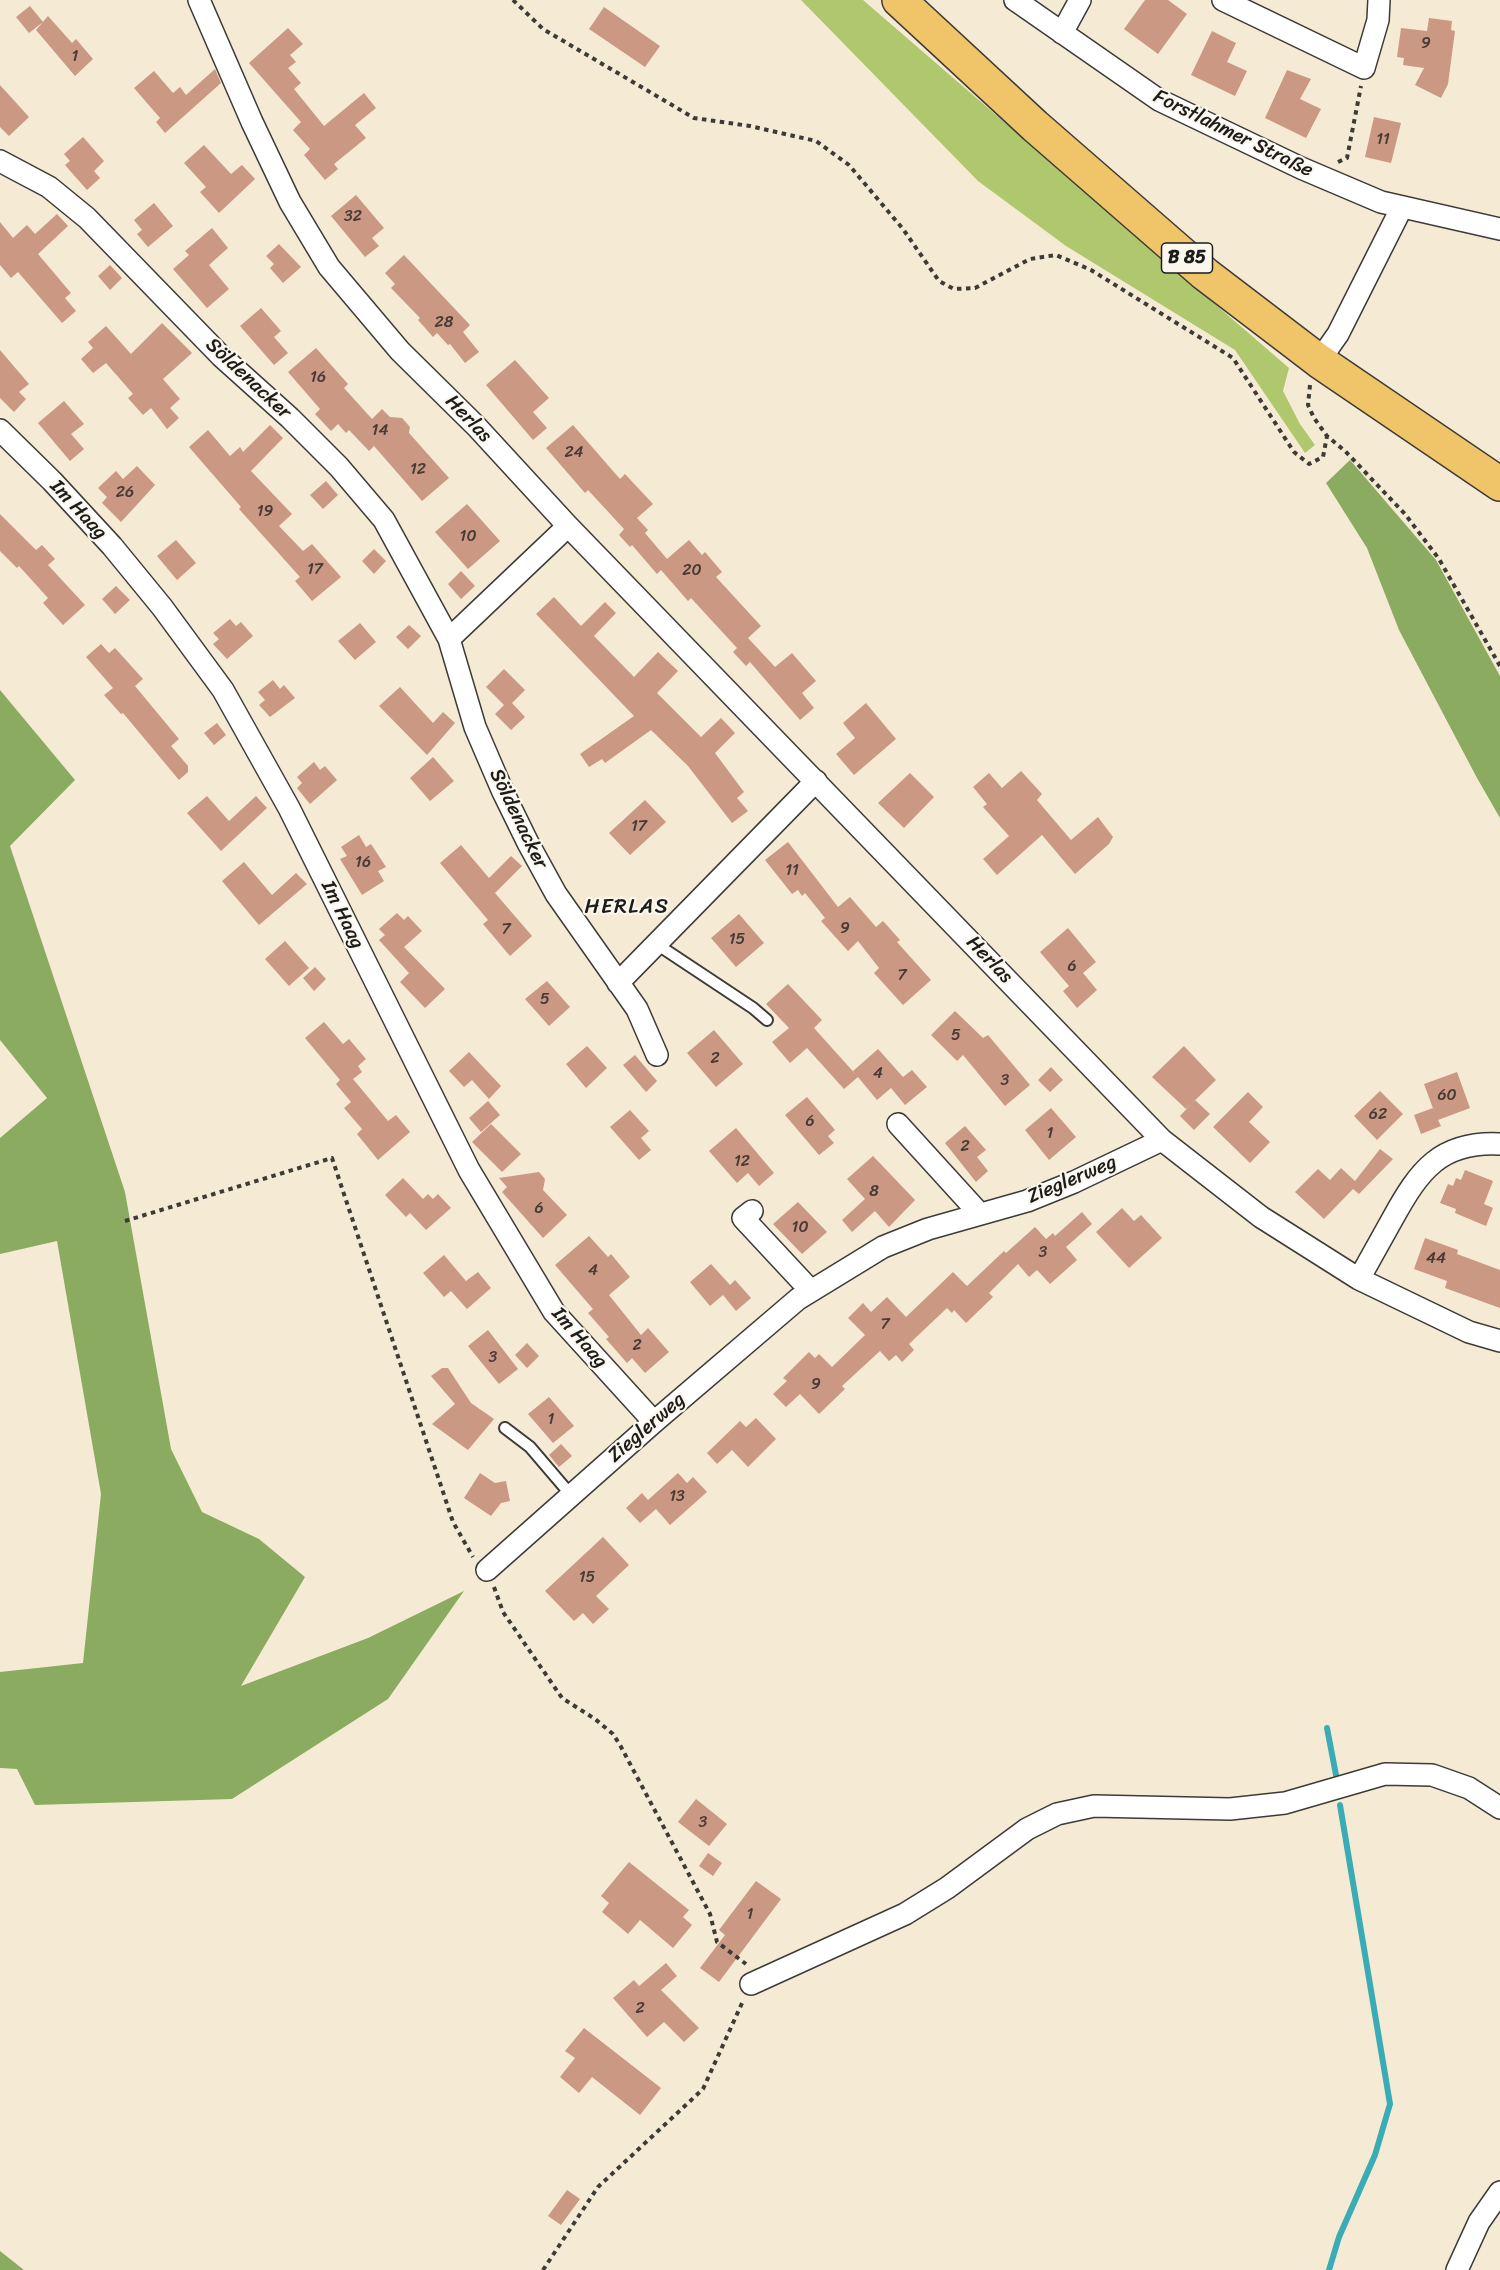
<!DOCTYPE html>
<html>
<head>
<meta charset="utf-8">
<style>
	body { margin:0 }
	canvas { display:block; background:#f5ead4 }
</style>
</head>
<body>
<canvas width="1500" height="2270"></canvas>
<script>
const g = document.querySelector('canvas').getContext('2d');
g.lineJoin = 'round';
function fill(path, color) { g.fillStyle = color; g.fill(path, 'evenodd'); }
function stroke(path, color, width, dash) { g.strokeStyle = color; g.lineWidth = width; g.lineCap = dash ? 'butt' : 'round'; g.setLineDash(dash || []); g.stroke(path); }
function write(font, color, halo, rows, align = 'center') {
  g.font = font + ' Sriracha,sans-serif'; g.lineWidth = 4.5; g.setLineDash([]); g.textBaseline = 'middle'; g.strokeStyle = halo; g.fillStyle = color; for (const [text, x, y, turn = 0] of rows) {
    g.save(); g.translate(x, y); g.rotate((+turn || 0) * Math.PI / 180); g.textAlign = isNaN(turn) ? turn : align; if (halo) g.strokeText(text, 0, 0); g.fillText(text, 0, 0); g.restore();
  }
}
const green = new Path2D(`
	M801,0H863L1289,368L1283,391L1300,424L1315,445L1305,453L1235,350L1066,246L978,181Z`);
const forest = new Path2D(`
	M1350,460L1436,560L1500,676V818L1477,778L1399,630L1367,548L1326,483Z
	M0,690L75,780L10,846L125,1192L171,1449L202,1512L259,1539L305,1577L241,1686L368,1638L464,1591L388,1699L232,1799L35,1805L17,1769L0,1768V1672L83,1663L101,1494L57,1241L0,1254V1138L47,1098L0,1040Z
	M0,2251L24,2270H0Z`);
const stream = new Path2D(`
	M1327,1728L1336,1775
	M1329,2270L1339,2237L1375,2155L1390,2104L1340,1805`);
const building = new Path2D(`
	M1145,0H1168L1187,14L1158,54L1124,29Z
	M30,6L43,22L29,33L16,17Z
	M604,7L660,46L645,67L589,29Z
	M48,16L72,43L76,39L93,59L75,76L36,30Z
	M1429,18L1452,21L1451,30L1455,31L1448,84L1441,98L1415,85L1424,68L1403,65L1404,58L1397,57L1401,28L1427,31Z
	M288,28L303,44L290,55L296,62L288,68L301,83L294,89L324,126L364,93L376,108L355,125L366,138L334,164L338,169L325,180L304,155L310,149L293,130L301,122L249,63Z
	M1212,31L1236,43L1227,62L1247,71L1235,96L1191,75Z
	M215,69L221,83L165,133L156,122L160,118L134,88L154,71L173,93L180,87L186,95Z
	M1287,70L1311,79L1300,99L1321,109L1306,138L1265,118Z
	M0,85L29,117L9,136L0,127Z
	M1374,117L1401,123L1391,163L1365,157Z
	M83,137L104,161L94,171L100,178L87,190L65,165L70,161L64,154Z
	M204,145L231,174L242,165L255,179L219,213L200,192L206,187L184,163Z
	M356,195L384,228L372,238L379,246L365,257L331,216Z
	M154,203L173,226L148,247L137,234L142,230L134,220Z
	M57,214L68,226L38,254L71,293L65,298L76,311L62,323L18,272L11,278L0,265V222L13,238L27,225L35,234Z
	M212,228L228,248L209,265L229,289L207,308L173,269L189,255L185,251Z
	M279,244L301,267L283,283L270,268L274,264L266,256Z
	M404,255L470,325L463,332L479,352L465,363L450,344L448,345L437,333L433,337L418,320L420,318L391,288L395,284L385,273Z
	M110,265L122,278L110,290L98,276Z
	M261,308L281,331L274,337L288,353L274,365L240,326Z
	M162,323L192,353L163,379L180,399L170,408L179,418L167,429L151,408L143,415L128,398L133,394L106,363L93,373L81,359L93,348L88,342L106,326L131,354Z
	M316,348L348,384L344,388L372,419L382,409L390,417L402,418L410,427L409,433L449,478L422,501L374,446L369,451L349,430L346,433L338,424L331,431L315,414L320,409L288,372Z
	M0,350L29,384L19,392L26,399L14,412L0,398Z
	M515,360L549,398L533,412L547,428L533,440L486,385Z
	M64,401L84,424L71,434L84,449L70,461L38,423Z
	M270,425L283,438L251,471L292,514L279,526L303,551L312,544L341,577L312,601L295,581L300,577L239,509L241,507L189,447L208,430L230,456L240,447L243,452Z
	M573,425L620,479L625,474L653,504L637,518L648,530L645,533L667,559L689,540L702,555L705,552L722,572L716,577L761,626L748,638L775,667L792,653L816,681L802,693L814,708L800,720L750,662L746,666L733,652L737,648L691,598L688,601L661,570L657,574L632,545L630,547L619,535L624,529L588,490L585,493L546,448Z
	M137,466L155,485L121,522L102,503L107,497L98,488L116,471L123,479Z
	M326,481L338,495L323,509L310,495Z
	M467,504L500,541L468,569L435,532Z
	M0,514L36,550L42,545L55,559L48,565L85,605L63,625L43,603L48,598L19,566L17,568L0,551Z
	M176,540L196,563L177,580L157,556Z
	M374,549L386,561L374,574L362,561Z
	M461,571L475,586L461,599L448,584Z
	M116,586L130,600L115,614L102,599Z
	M554,597L581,626L605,602L616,613L594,636L634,677L658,652L678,671L657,693L701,737L721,718L735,733L715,753L744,792L737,798L748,811L732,823L688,766L651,730L605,763L602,759L589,767L580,754L634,716L536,614Z
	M230,619L236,626L241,622L253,636L227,659L213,644L219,639L213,633Z
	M360,623L376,642L355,660L338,641Z
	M409,625L421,636L408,649L396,637Z
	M101,644L109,653L115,648L143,679L135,686L179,739L171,746L188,766V772L179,780L123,713L121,714L104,695L113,688L86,657Z
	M504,669L525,690L512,703L525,717L511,730L495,714L504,705L486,687Z
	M273,680L280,689L284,685L295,698L270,717L259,705L265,700L258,692Z
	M400,687L433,723L443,712L455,723L427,755L379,706Z
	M866,703L896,739L854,775L836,754L855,738L843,723Z
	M217,723L226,735L214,745L204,733Z
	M433,757L454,781L430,801L410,778Z
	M314,762L320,770L325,766L337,780L310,804L297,788L302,783L297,777Z
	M1021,771L1042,794L1037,800L1071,840L1098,817L1113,837L1109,844L1075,874L1042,835L997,875L983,859L1009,836L983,807L987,804L973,787L989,773L1002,788Z
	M910,773L934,797L904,828L878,803Z
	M207,796L229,821L256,796L267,808L221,851L187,813Z
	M645,800L666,822L630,855L609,833Z
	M359,835L366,847L371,844L386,867L378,871L384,881L362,895L340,859L347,856L341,847Z
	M788,842L838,907L850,897L876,927L883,921L900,940L897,942L931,980L903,1005L874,973L879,968L858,941L848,951L821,921L825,918L805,893L802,896L798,890L792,894L765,860Z
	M461,845L489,878L511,856L522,866L495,893L532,936L510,956L483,924L488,920L440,863Z
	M244,862L272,895L296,873L307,884L259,925L222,881Z
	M397,913L404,920L408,916L422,931L404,947L445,989L425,1008L400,982L409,973L379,940L385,935L379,929Z
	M739,914L764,943L736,967L711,938Z
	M1068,928L1096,962L1083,973L1097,990L1077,1008L1063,991L1069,986L1040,952Z
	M285,941L309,968L289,986L265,959Z
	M315,967L326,979L314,991L303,978Z
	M547,981L570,1007L549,1026L525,999Z
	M788,984L822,1020L814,1028L858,1077L844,1089L807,1048L790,1063L772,1042L789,1028L766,1004Z
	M955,1011L983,1038L988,1035L1030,1085L1005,1106L963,1055L957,1061L931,1035Z
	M324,1022L343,1044L349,1039L366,1059L358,1066L362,1072L353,1079L388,1121L396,1115L410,1132L378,1160L357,1134L362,1129L344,1108L351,1102L336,1084L340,1080L305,1038Z
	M714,1030L743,1064L716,1087L687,1053Z
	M587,1046L607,1068L586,1088L566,1064Z
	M1184,1046L1216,1080L1186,1109L1152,1077Z
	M878,1049L903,1077L912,1070L927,1087L905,1105L891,1088L877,1100L853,1071Z
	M469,1052L501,1086L489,1099L472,1080L464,1087L449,1071Z
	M635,1055L657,1081L646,1092L623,1065Z
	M1051,1067L1063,1080L1050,1092L1038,1080Z
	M1457,1072L1470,1108L1438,1120L1441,1126L1421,1134L1414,1115L1433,1108L1435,1114L1424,1084Z
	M1380,1091L1403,1114L1377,1140L1354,1116Z
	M1248,1092L1263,1107L1249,1122L1270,1142L1250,1163L1213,1127Z
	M807,1097L835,1130L828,1136L834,1143L819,1155L785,1115Z
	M1195,1100L1210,1114L1194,1130L1180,1116Z
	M488,1101L500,1115L481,1132L469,1118Z
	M1051,1108L1076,1137L1049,1160L1025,1130Z
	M630,1110L649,1131L641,1138L651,1150L639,1160L610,1127Z
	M491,1124L521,1154L502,1172L472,1142Z
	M965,1126L986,1150L977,1157L988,1171L976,1182L945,1143Z
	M736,1128L774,1173L759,1186L748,1173L737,1183L709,1151Z
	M1380,1149L1393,1159L1359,1194L1353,1189L1324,1219L1295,1192L1318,1169L1330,1180L1341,1168L1355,1181Z
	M873,1156L915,1200L889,1227L875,1211L852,1232L842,1220L865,1199L847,1179Z
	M1465,1170L1493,1181L1484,1204L1493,1208L1486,1226L1455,1213L1456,1209L1440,1203L1448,1184L1453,1186L1456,1178L1461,1180Z
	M539,1172L545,1179L543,1190L567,1215L543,1238L502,1192L507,1187L499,1178Z
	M403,1178L423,1199L428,1194L433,1199L438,1194L451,1208L426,1230L410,1213L406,1217L385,1195Z
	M798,1202L827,1232L802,1254L773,1224Z
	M1122,1208L1134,1221L1141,1215L1162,1238L1129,1268L1096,1232Z
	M1082,1212L1092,1224L1066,1247L1077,1260L1050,1284L1037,1270L1029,1277L1018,1264L989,1293L993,1297L966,1323L954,1310L952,1313L947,1308L909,1344L914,1350L902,1362L896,1355L889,1361L880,1351L842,1386L845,1389L819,1414L800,1394L786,1407L773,1394L787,1381L783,1378L809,1352L815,1358L819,1354L832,1367L865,1335L848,1318L863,1303L871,1312L887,1297L906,1317L953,1272L967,1286L1004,1251L1006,1253L1035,1227L1046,1239L1053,1233L1055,1236Z
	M589,1236L608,1257L611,1254L630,1277L609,1295L641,1335L648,1328L669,1352L645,1373L632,1358L627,1363L606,1339L609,1337L588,1313L593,1309L555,1265Z
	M1425,1238L1458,1250L1457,1254L1500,1270V1308L1445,1288L1447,1281L1414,1269Z
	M444,1255L466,1281L478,1272L491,1288L467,1309L451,1291L444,1297L423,1273Z
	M711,1264L730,1285L735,1280L751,1298L736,1311L723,1295L710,1306L690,1282Z
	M488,1330L518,1369L499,1384L468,1346Z
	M527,1343L539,1356L527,1368L515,1355Z
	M442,1368H448L471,1403L494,1419L468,1450L432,1424L455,1404L431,1376Z
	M549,1397L574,1426L553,1443L528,1414Z
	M756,1418L776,1439L748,1467L732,1450L717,1464L707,1453L740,1421L746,1427Z
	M561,1444L572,1456L559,1467L549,1455Z
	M480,1473L495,1483L506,1481L510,1501L501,1503L491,1516L464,1498Z
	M678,1473L687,1483L693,1477L707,1492L670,1525L656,1509L640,1523L626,1508L642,1493L648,1500Z
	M603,1537L629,1565L596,1596L609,1609L593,1624L583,1613L574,1621L545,1591Z
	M696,1799L727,1824L709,1846L678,1822Z
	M708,1853L722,1863L713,1876L699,1866Z
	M629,1862L689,1910L683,1917L692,1925L673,1948L640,1920L628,1934L602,1912L609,1903L601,1896Z
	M756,1881L781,1899L719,1982L700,1968L725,1935L719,1930Z
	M666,1963L677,1976L661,1990L699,2028L684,2042L664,2022L647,2037L613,1998L634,1980L639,1986Z
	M584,2028L661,2088L640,2115L592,2077L579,2093L560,2077L575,2058L565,2051Z
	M567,2190L580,2199L561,2225L548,2216Z`);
const path = new Path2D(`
	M513,0L543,29L694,118L750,126L816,141L849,165L903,229L939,281L954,289L975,288L1030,259L1056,255L1091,270L1233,358L1294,452L1309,464L1323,457L1327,436
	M1338,162L1347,158L1361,86
	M1310,385L1308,405L1314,418L1327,436L1345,451L1405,514L1439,559L1500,666
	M125,1221L332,1158L453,1522L473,1557
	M494,1587L503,1612L562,1698L595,1719L613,1734L620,1745L710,1914L717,1942L746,1964
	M543,2270L598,2187L703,2089L743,2001`);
const service = new Path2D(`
	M655,943L753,1008L767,1020
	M505,1428L530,1447L571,1495`);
const minor = new Path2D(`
	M199,0L252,122L290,202L329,267L400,351L476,426L568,526L1162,1140L1261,1217L1359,1279L1469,1332L1500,1341
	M1015,0L1159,100L1301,168L1381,202L1500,229
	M1223,0L1364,68L1378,20L1379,0
	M1062,33L1080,0
	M0,161L49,187L87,218L221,356L290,418L339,467L384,520L449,639L475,727L503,792L528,843L556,894L637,1009L657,1055
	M1319,361L1338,334L1402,207
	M0,430L52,481L112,546L162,607L223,690L289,808L469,1170L554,1312L654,1422
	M449,639L568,526
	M618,983L816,781
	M898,1124L979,1213
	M752,1211L743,1218L811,1291
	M1359,1279C1370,1259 1382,1238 1393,1218C1419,1171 1440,1141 1500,1144
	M487,1570L654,1422L798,1299L883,1247L928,1229L1027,1201L1074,1182L1162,1140
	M751,1984L905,1914L947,1888L1027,1829L1057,1814L1094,1806L1230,1809L1285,1803L1385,1774L1432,1775L1469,1788L1500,1808
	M1457,2270L1479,2222L1500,2192`);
const primary = new Path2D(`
	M899,0L1035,126L1205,274L1319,361L1500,484`);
const numberNames = [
	["9",1426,44],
	["1",75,57],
	["11",1383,140],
	["32",353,217],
	["28",444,323],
	["16",318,378],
	["14",380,431],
	["24",574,453],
	["12",418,470],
	["26",125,493],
	["19",265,512],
	["10",468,537],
	["17",315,570],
	["20",692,571],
	["17",639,827],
	["16",363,863],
	["11",792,871],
	["9",845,929],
	["7",506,930],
	["15",737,940],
	["6",1072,967],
	["7",902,976],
	["5",545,1000],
	["5",956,1036],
	["2",715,1059],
	["4",878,1074],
	["3",1005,1081],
	["60",1447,1096],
	["62",1378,1115],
	["6",810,1122],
	["1",1050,1134],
	["2",965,1147],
	["12",742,1162],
	["8",874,1192],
	["6",539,1209],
	["10",800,1228],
	["3",1043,1253],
	["44",1436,1259],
	["4",593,1271],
	["7",885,1325],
	["2",637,1346],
	["3",493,1358],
	["9",816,1385],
	["1",551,1420],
	["13",677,1497],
	["15",587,1578],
	["3",703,1823],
	["1",750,1915],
	["2",640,2009]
];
const shields = [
	[1187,258,51]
];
const shieldNames = [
	["B 85",1187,258]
];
const streetNames = [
	["Forstlahmer Straße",1233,134,26],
	["Söldenacker",248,379,43],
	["Herlas",468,419,46],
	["Im Haag",78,510,47],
	["Söldenacker",518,819,64],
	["Im Haag",342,915,64],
	["Herlas",989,960,46],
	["Zieglerweg",1072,1180,-23],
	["Im Haag",579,1338,49],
	["Zieglerweg",647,1428,-41]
];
const neighbourhoodNames = [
	["HERLAS",627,908]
];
fill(green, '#afc86d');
fill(forest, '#8bac60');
stroke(stream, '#3aacb5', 6);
fill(building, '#cb9883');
stroke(service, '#3d3b38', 14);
stroke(minor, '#3d3b38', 24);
stroke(primary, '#3d3b38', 36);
stroke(path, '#3d3b38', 4, [4.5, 4.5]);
stroke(service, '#fff', 10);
stroke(minor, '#fff', 21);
stroke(primary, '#f0c469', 33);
write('16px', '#483b36', null, numberNames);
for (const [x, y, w] of shields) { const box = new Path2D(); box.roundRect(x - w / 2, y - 15, w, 30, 4.5); g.fillStyle = '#fbf7ec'; g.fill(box); stroke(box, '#1c1c1c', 1.5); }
write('bold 18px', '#1c1c1c', null, shieldNames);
write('20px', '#1c1c1c', '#fbf7ec', streetNames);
g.letterSpacing = '1.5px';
write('21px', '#1c1c1c', '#fbf7ec', neighbourhoodNames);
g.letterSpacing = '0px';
</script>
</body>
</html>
